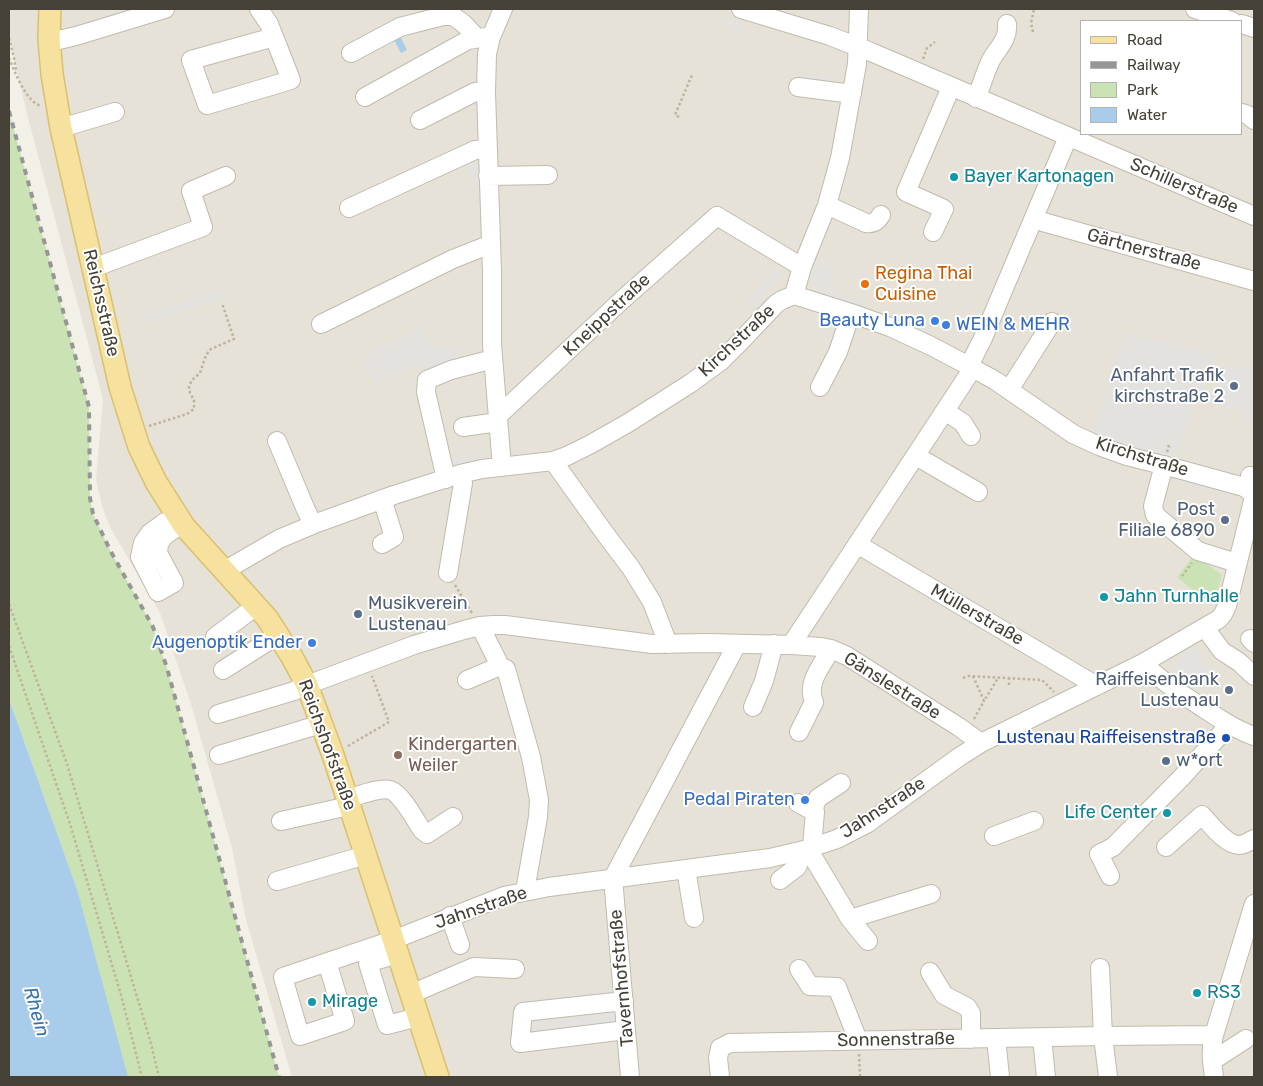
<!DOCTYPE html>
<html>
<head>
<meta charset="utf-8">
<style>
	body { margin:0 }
	#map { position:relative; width:1263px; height:1086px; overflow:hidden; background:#f3f0e8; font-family:Rubik,sans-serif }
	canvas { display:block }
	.frame { position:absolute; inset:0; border:10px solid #454137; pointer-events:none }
	.legend { position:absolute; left:1080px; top:20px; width:162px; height:115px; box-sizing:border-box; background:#fff; border:1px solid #b5b3af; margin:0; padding:6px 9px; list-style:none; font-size:15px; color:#454137 }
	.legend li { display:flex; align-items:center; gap:10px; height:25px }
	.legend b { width:25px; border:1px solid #b5b3af }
</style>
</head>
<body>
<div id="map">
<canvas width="1263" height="1086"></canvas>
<div class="frame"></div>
<ul class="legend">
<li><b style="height:6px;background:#f6e29e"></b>Road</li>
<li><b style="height:6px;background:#969696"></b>Railway</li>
<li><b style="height:14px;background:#cbe3b4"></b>Park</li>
<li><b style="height:14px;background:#a9ccea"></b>Water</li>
</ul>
</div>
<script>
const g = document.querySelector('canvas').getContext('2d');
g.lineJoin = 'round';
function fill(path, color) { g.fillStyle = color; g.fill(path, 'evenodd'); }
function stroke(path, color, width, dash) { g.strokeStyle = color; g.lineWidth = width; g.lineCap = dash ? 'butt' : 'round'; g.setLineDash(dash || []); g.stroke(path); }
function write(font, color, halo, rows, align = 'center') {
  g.font = font + ' Rubik,sans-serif'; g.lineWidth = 4; g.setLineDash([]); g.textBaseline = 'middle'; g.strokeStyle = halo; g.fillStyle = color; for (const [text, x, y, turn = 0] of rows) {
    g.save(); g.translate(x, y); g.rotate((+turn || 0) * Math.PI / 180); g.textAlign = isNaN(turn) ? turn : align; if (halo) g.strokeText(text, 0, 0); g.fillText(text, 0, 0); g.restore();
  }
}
const residential = new Path2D(`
	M9,9H1254V1077H292L246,920L232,848L191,704L160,613L110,527L102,506L96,479L103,399L27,114L9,36ZM1082,21H1242V134H1082Z`);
const green = new Path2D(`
	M9,111L89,407L90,498L93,514L110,550L153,627L167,668L279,1077H123L77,889L9,699Z
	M1194,555L1222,575L1216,597L1210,604L1177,577Z`);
const parking = new Path2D(`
	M726,17L745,24L742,32L723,24Z
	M806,73L829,77L828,85L805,81Z
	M473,159L483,180L475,184L465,163Z
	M814,260L835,268L828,289L864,303L865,307L818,291L812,284L810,280V271Z
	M776,268L782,274L759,302L756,310L748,304L751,296Z
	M222,289L225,297L145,324L143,316Z
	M897,317L904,320L905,318L932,328L929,334L895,320Z
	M422,327L432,347H460L461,377L432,382L420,364L375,384L364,362L367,360L365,355Z
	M1125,333L1216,354L1204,389L1197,398L1175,459L1120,443L1092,432L1102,406Z
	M1228,365L1254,369V422L1242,419L1244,410L1238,408L1237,411L1208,403L1221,369Z
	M485,453L487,461L450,468L448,461Z
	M1169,472L1233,489L1231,496L1167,479Z
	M1189,646L1196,650L1211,670L1201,693L1173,674L1183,650L1187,652Z
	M614,990L618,1034L514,1049L521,1001Z`);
const water = new Path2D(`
	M400,36L407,50L401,53L394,40Z
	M9,699L77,889L128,1077H9Z`);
const path = new Path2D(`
	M1033,32L1031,23L1034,9
	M9,38L14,58L16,70
	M9,58C15,72 26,102 41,106
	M923,59L927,48L935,42
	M679,117L675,115L692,75
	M149,426L187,414L194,409V400L190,393L189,387L192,380L200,373L206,355L211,349L234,339L222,303
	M1167,452L1169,447L1167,443
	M1182,576L1192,563
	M455,585L472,613
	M9,604L67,764L150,1040L159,1077
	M9,646L70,824L121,995L142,1077
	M973,676L984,701L998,678
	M963,678L969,676L1042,680L1054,692
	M1009,685V678
	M974,719L984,701
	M348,746L389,722L372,676
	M859,1054L860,1077`);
const minor = new Path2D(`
	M259,9L269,24L291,80L207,105L191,60L274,37
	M741,9L830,36L871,52L1254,216
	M1195,9L1232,21
	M1242,24L1254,28
	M49,39L59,40L76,36L165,9
	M351,53L400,27L443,16H453L464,24L477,38
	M798,87L852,94
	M365,97L468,40L486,37
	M976,98C982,85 985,72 991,60C997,49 1009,39 1007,24
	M1242,113L1248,115L1254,120
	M420,120L475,92H486
	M61,128L115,112
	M488,176L548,175
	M827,205L866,223C873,224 877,222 881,215
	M349,208L475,150L488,149
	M1034,218L1043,222L1254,281
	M933,232L944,209L906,192L951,87
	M93,268L203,227L191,191L226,176
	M794,295L802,267L827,205L840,158L857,64L859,9
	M321,324L453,259L491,244
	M969,366L983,338L1068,137
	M820,387L838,352L851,313
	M1009,390L1052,322
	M945,411L963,423L971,436
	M498,416L622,300L717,216L802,267
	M463,427L498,422
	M277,441L306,510L313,524
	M916,456L978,492
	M553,461L609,539L631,568L652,602L668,644
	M1164,465L1153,506L1155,515L1198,551L1237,563
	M502,467L492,344V271L486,92L487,54L491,37L503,9
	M1250,476L1254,477
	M446,479L426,392L427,380L451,370L493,359
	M382,499L394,537L382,544
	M181,521L173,530L164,536L159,544L158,553L174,583L158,592L140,557L143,543L150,533L165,522Z
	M857,544L1097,686
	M224,571L279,539L317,523L394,495L460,474L482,469L553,461L567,456L591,444L628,423L691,383L721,361L740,342L776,304L782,300L794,295L851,313L890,327L931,346L969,366L996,381L1073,434L1099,446L1127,456L1182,470L1244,487L1254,495
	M448,573L463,483L460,474
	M480,626L500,666L506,669L531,757L539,800L538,817L525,891
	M1205,628L1222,651L1239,662L1254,676
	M215,637L256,606
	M1250,639L1254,643
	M791,645L973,368
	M1143,663C1160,680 1180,693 1200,706C1217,717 1234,729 1254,736
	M223,670L278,635
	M467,680L500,666
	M753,707L764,681L774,644
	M218,714L294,691L307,685L414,645L464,630L480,626L493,625H505L652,644L707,643L791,645L821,647L831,649L847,656L959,727L981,743
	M799,732L814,702C806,683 821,667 831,649
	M219,755L321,724
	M347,799C358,796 380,787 390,790C402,794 415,820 422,830L427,834L453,817
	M798,803L815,812L812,847
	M812,811L818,798L841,783
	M281,821L349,806
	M994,836L1034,821
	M1166,847L1202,815C1210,824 1226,845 1239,845C1245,845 1249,841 1254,839
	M686,869L694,918
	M1110,876L1099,854L1113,847L1182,777L1229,725
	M613,878L737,644
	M613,878L630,1077
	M780,880L797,867L804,850L814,859L850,919L931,894
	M277,881L366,855
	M450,916L460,945
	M850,919L868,941
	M398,954L368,963L387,1025L418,1017
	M327,962L345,1021L300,1036L283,977L393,940L504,896L549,887L770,858L804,850L837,839L868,823L959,757L981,743L1143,663L1219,619L1223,614L1227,606L1254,497
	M1100,968L1103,1036L1108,1077
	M799,969L810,986L837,987L858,1040
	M930,972L944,995L967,1007L971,1013V1039
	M411,994L474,967L515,969
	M624,1001L523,1012L520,1043L626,1030
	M1042,1037L1046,1077
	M996,1038L1000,1077
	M1212,1061L1246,1039
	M720,1077L718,1058L720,1048L730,1043L1103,1036L1214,1035
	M1214,1077C1212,1063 1210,1050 1214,1035L1254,904`);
const major = new Path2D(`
	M50,9L49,39L52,74L61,128L120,387L139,447L156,482L184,526L267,618L292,657L307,685L333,755L438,1077`);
const rail = new Path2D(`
	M9,111L89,407L90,498L93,514L110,550L153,627L167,668L279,1077`);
const markers = [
	[954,177,5,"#0f9aa8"],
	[865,284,5,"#e8710a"],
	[935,321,5,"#3f7fe0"],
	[946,325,5,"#3f7fe0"],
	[1234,386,5,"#5c6f8a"],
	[1225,520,5,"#5c6f8a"],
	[1104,597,5,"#0f9aa8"],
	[358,614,5,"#5c6f8a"],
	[312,643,5,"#3f7fe0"],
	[1229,690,5,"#5c6f8a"],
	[1226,738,5,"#1a4fb4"],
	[398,755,5,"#8d6e63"],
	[1166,761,5,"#5c6f8a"],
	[805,800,5,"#3f7fe0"],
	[1167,813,5,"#0f9aa8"],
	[1197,993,5,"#0f9aa8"],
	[312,1002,5,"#0f9aa8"]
];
const cultureNames = [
	["Bayer Kartonagen",964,177],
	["Jahn Turnhalle",1114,597],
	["Life Center",1157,813,"right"],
	["RS3",1207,993],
	["Mirage",322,1002]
];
const streetNames = [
	["Schillerstraße",1184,186,23],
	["Gärtnerstraße",1144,250,15],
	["Reichsstraße",101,303,77],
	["Kneippstraße",607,315,-43],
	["Kirchstraße",737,341,-43],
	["Kirchstraße",1142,457,17],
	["Müllerstraße",977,615,30],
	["Gänslestraße",892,686,32],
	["Reichshofstraße",327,745,70],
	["Jahnstraße",883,808,-33],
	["Jahnstraße",481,908,-19],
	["Tavernhofstraße",622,978,-95],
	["Sonnenstraße",896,1040,-1]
];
const foodNames = [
	["Regina Thai",875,274],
	["Cuisine",875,295]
];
const shopNames = [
	["Beauty Luna",925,321],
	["WEIN & MEHR",956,325,"left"],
	["Augenoptik Ender",302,643],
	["Pedal Piraten",795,800]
];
const serviceNames = [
	["Anfahrt Trafik",1224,376],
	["kirchstraße 2",1224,397],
	["Post",1215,510],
	["Filiale 6890",1215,531],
	["Musikverein",368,604,"left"],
	["Lustenau",368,625,"left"],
	["Raiffeisenbank",1219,680],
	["Lustenau",1219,701],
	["w*ort",1176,761,"left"]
];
const transitNames = [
	["Lustenau Raiffeisenstraße",1216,738]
];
const educationNames = [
	["Kindergarten",408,745],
	["Weiler",408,766]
];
const waterNames = [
	["Rhein",36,1012,74]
];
fill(residential, '#e6e2d7');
fill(green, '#cbe3b4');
fill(parking, '#e4e2df');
fill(water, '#a9ccea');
stroke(minor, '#c0bbae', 20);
stroke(major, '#dac06f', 24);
stroke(path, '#beb49e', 2.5, [2.5, 2.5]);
stroke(minor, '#fff', 18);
stroke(major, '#f6e29e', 21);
stroke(rail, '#969696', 4, [6, 6]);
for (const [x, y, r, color] of markers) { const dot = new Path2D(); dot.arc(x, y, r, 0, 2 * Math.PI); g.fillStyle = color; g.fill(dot); stroke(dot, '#fff', 2); }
write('18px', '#0d838f', '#fff', cultureNames, 'left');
write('18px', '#454137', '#fff', streetNames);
write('18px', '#c56008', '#fff', foodNames, 'left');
write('18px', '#366cbe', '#fff', shopNames, 'right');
write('18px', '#4e5e75', '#fff', serviceNames, 'right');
write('18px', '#164399', '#fff', transitNames, 'right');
write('18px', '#785e54', '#fff', educationNames, 'left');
write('italic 19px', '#3973a8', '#fff', waterNames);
</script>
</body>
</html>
